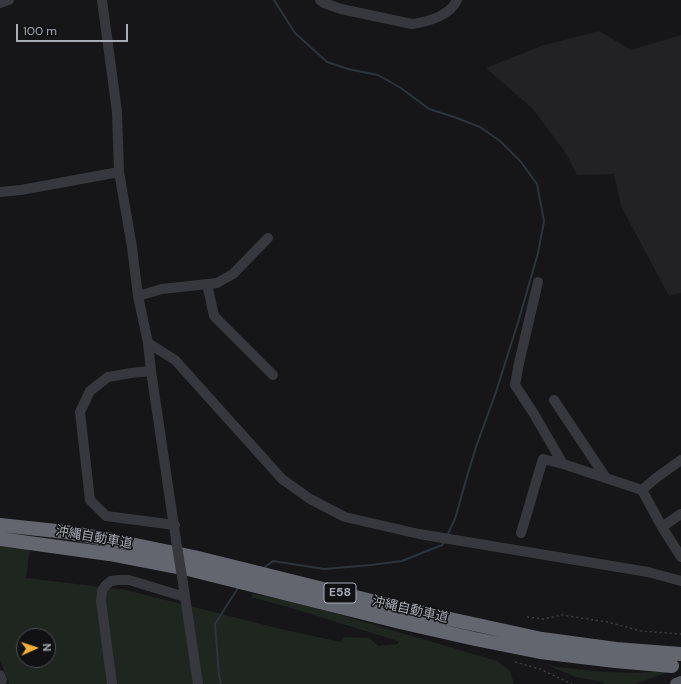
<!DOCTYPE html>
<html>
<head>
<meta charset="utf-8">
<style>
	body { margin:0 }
	#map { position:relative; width:681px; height:684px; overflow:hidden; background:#161618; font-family:"DM Sans",sans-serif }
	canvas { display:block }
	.north { position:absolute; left:16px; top:628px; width:40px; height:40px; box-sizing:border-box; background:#111113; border:1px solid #4d4f55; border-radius:50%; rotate:87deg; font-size:11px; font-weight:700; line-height:16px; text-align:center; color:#a8adb8 }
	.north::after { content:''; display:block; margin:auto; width:14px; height:18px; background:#f2b134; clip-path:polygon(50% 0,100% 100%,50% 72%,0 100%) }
	.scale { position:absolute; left:16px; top:24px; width:112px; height:18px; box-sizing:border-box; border:2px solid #a8adb8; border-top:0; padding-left:5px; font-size:12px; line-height:14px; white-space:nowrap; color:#a8adb8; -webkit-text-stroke:3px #111113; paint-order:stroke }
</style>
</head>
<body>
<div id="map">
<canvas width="681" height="684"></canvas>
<div class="north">N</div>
<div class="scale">100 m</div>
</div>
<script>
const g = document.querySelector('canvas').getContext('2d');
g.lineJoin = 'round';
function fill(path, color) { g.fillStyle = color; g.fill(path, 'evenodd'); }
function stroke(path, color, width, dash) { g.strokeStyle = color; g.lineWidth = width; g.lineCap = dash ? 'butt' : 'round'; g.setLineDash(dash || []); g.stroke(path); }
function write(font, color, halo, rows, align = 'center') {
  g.font = font + ' "DM Sans","Noto Sans JP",sans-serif'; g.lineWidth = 3; g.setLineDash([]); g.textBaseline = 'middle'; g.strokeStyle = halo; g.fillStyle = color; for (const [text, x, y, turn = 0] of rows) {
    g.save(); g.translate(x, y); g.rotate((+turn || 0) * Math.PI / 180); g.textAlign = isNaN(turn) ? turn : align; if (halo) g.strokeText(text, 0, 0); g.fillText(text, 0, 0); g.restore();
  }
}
const built = new Path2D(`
	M599,31L631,50L681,35V293L669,296L621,206L614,174L577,175L565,152L532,108L486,68L541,46Z`);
const green = new Path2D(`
	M0,546L30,549L26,578L126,590L281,629L341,642L343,637L370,638L378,646L398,644V641L291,608L251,597L253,594L300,603L497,661L510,671L514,684H9L0,660ZM24,636H48V660H24Z
	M549,666L603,672L636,673L671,671L635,684H603V682L576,677Z`);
const stream = new Path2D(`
	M274,0L295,33L327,62L348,69L378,75L401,88L429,109L454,117L480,127L500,141L521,162L537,184L544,221L538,253L519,319L496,392L476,447L466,480L455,519L447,536
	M265,567L273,561L324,569L371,565L402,561L442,545L444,542
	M221,684L219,675L215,624L238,588`);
const path = new Path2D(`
	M527,617L543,619L562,615L607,622L641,631L681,634
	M515,662L540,669L572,684`);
const minor = new Path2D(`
	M102,0L117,112L119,172L132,247L138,296L148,343L151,371L176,540
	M320,0L324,3L341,9L412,24C427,22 450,16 457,0
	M0,3L9,0
	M0,192L21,190L119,172
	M538,282L519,363L515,385L534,414L563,464
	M207,284L214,316L273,375
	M138,296L162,289L217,283L233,274L268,238
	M148,343L175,360L282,479L310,499L345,517L419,534L648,572L681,581
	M151,371L131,373L108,377L90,391L80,412L90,500L106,516L175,525
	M554,400L606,478
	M642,490L656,478L681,460
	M662,527L681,514
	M521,533L543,459L563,464L642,490L662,527L681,557
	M183,583L198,684
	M0,675L2,680
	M112,684L101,601L102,591L105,586L111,581L119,580H129L185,597`);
const major = new Path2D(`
	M676,684L681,682`);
const highway = new Path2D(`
	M0,525L66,532L111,540L194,557L404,609L542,639L616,649L681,654
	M0,539L109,554L192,570L400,622L475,639L540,652L615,661L672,666`);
const minorBridge = new Path2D(`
	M176,540L183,583`);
const shields = [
	[340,593,32]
];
const shieldNames = [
	["E58",340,593]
];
const streetNames = [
	["沖縄自動車道",94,538,10],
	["沖縄自動車道",410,610,13]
];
fill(built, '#222225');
fill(green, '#1e261f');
stroke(stream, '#2c353c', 2);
stroke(path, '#3d3f44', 1.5, [2, 3]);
stroke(minor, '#37383d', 10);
stroke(major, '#53555c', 12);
stroke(highway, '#63666e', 14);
stroke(minorBridge, '#37383d', 10);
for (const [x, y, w] of shields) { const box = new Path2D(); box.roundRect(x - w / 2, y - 10, w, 20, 3); g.fillStyle = '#111113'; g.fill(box); stroke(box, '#a8adb8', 1); }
write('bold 12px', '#a8adb8', null, shieldNames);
write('13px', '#a8adb8', '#111113', streetNames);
</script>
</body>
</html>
